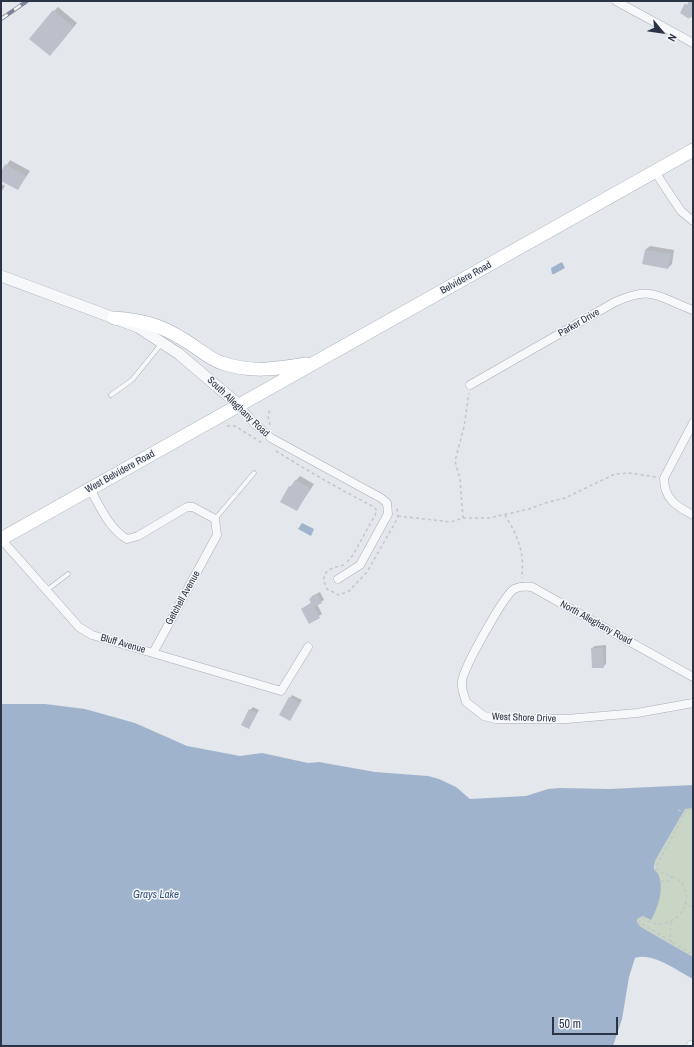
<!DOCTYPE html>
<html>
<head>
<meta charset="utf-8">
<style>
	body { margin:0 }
	#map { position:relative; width:694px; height:1047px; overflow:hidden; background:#e4e7ec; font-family:"Archivo Narrow",sans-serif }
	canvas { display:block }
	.frame { position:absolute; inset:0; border:2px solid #2b3445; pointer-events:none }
	.north { position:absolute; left:642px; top:12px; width:40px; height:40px; -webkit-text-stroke:3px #f4f6f9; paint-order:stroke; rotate:119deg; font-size:11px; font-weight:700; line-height:16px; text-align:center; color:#2b3445 }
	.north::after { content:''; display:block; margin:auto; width:14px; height:18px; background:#2b3445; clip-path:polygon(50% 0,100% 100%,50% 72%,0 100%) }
	.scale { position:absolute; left:552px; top:1017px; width:66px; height:18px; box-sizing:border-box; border:2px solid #2b3445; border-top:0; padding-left:5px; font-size:12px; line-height:14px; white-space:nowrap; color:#2b3445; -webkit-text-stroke:3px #f4f6f9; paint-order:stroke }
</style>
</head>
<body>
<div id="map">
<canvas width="694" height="1047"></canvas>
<div class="frame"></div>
<div class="north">N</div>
<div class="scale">50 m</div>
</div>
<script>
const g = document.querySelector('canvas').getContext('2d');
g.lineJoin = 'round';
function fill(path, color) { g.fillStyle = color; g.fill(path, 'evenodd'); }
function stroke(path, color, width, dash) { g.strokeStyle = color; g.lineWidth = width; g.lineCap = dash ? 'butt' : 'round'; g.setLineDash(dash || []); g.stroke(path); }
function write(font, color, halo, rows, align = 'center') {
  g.font = font + ' "Archivo Narrow",sans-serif'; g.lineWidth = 3; g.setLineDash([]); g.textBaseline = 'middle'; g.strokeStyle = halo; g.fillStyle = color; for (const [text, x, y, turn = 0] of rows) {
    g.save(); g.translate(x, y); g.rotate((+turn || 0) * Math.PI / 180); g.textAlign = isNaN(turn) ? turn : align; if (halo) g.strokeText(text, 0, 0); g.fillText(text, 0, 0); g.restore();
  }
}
const green = new Path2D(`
	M685,808H693V957L641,927L637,922V919L643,916L655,871V861Z`);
const water = new Path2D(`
	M562,262L565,268L554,274H552L551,268Z
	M302,523L314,529L311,536L298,529Z
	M1,704H45L85,709L135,723L187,746L240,756L262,753L308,763L319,762L375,772L428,776L439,779L456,787L470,799L526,796L548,789L560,788L609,789L693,785V808L685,809L655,861L654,868C655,872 658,872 659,876C664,890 658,908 651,920L643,916L637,919V922L641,927L693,957V979C677,971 653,952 635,958L629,977L622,1019L613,1046H1Z`);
const shadow = new Path2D(`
	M58,7L77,23L54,51V11Z
	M10,160L30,171L18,189L1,179V174Z
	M1,184L5,186L1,192Z
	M650,246L674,250L672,264L668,268L645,250Z
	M300,476L314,484L297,510L290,487Z
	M320,592L324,600L317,604L322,614L309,622L302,609L312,602L310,599L312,596Z
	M606,645V664L603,667L592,648L595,646Z
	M292,695L302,700L290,720V698Z
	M253,707L259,710L249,728L250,710Z`);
const building = new Path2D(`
	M689,1H693V18L690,17L689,19L680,13L685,3L687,5Z
	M53,10L73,27L50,56L29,39Z
	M5,164L26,176L18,190L1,181V172Z
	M645,250L671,254L668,269L642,264Z
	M295,480L310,488L297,511L280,502L289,486L291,487Z
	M317,594L322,603L314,607L320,618L309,624L301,609L311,603L309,599Z
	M591,648H603L604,668H592Z
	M289,697L300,703L290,721L279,715Z
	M249,709L257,713L249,729L241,725Z`);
const path = new Path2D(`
	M270,425L268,416L270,408
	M227,426H235L264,444
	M276,451C308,471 341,490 374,507L377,511L375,515L353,555L347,562
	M505,515C513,528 521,543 522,559C523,566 522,572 522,578
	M398,516L451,522L463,518H489L529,509L545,503L565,498L615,474L629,473L656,477
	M463,518L460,479L455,461L464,427L469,393
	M344,565C330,568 318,572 327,589L339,595L349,591L367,572L396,521L398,516L397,508
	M693,809L686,811L656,867C659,875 676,874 683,885C694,905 677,925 656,924C651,924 647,920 642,918L639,922L693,955
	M678,810L685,813
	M661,881H670L672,875
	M684,903L693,907
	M671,922L670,938L673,944`);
const service = new Path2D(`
	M111,395L132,380L162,343
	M215,519L254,473
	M47,590L68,574`);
const minor = new Path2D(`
	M616,1L693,43
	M655,172L681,211L693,221
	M470,385L615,302C654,285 657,297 693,310
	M239,405L253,422L271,438L381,498L387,503L388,514L360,565L338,579
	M693,423L664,478C664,499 676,506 693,515
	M90,489C100,506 109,529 127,539L138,536L187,507H193L215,519L217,535L153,653
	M1,539L79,627L92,635L281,691L308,647
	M693,677L532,587C526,586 520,586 514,589C503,597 464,667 462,681C461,688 464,695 466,702L484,716L496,719H567L637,713L693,703
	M691,1045H693`);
const tertiary = new Path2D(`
	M1,276L138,327L179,354L239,405`);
const primary = new Path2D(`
	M114,318C143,320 161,325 186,341C198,348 209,359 222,363C251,373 277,369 306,364
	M1,539L693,150`);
const rail = new Path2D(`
	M1,19L27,1`);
const streetNames = [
	["Belvidere Road",466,278,-29],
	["Parker Drive",579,323,-30],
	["South Alleghany Road",238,407,44],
	["West Belvidere Road",120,472,-29],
	["Getchell Avenue",183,598,-61],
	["North Alleghany Road",596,623,29],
	["Bluff Avenue",123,644,16],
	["West Shore Drive",524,718,2]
];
const waterNames = [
	["Grays Lake",156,895]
];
fill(green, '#c9d6c5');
fill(water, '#9fb4cc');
fill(shadow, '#0003');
fill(building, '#bbc0ca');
stroke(service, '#a9aeb7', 5);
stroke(minor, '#a9aeb7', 9);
stroke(tertiary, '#a9aeb7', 12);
stroke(primary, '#a3abb8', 14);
stroke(path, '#c2c5cb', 1.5, [3, 3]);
stroke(service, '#f7f8fa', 4);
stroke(minor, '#f7f8fa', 8);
stroke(tertiary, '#f7f8fa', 11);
stroke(primary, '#fff', 13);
stroke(rail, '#7d8696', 4);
stroke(rail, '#f4f6f9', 2.5, [8]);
write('10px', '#2b3445', '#f4f6f9', streetNames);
write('italic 11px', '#34527a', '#f4f6f9', waterNames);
</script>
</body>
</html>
